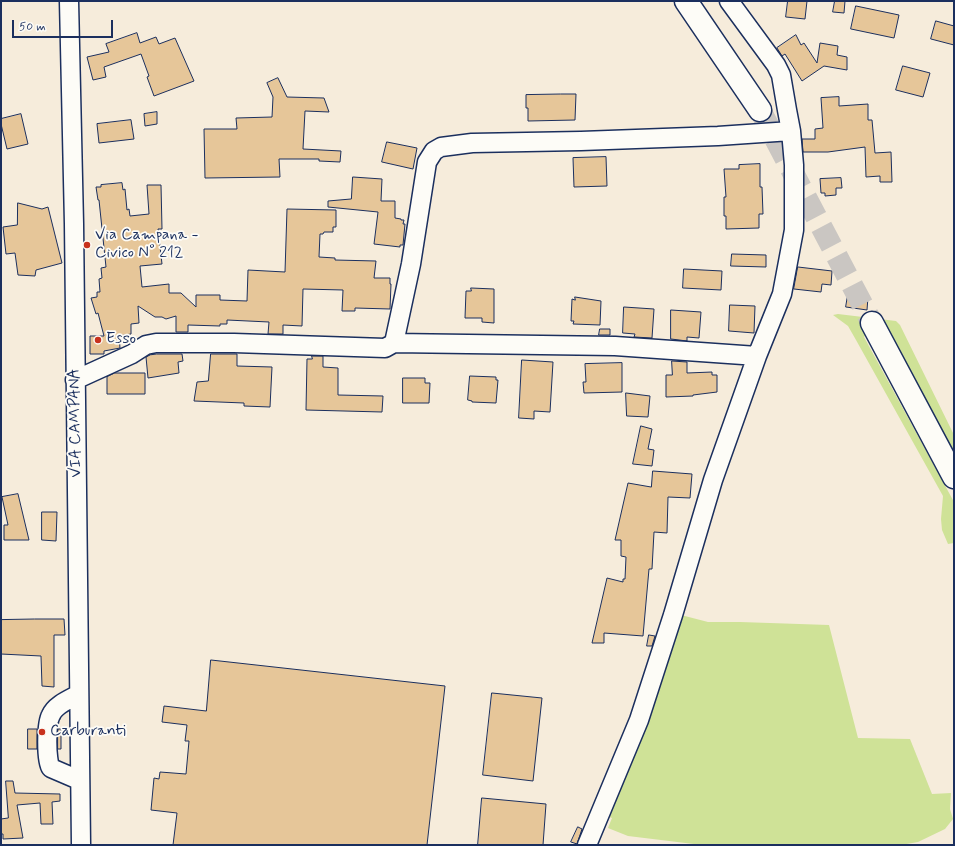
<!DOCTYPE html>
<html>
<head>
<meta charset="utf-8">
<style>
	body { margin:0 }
	#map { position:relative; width:955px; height:846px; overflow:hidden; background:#f6ecdb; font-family:Mynerve,sans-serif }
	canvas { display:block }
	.frame { position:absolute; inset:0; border:2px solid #1b2f5e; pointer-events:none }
	.scale { position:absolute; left:12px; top:20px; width:101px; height:18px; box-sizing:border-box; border:2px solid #1b2f5e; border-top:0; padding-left:5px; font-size:12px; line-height:14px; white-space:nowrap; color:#1b2f5e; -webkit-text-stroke:3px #fdfcf7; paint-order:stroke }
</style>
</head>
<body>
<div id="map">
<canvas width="955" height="846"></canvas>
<div class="frame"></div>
<div class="scale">50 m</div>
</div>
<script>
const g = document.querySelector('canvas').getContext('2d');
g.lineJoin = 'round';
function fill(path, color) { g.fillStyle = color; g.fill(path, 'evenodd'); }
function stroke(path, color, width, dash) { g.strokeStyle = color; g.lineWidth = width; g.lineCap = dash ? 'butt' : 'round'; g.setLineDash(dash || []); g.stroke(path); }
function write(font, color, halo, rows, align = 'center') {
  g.font = font + ' Mynerve,sans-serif'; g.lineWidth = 3.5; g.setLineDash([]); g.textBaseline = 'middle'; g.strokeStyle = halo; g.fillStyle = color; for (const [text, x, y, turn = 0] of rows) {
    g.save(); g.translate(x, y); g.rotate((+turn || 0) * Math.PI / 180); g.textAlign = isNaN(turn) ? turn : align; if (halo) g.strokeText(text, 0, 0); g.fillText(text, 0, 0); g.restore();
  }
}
const green = new Path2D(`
	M838,314L896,321L900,325L954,435V451L902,356L880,319L862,329L866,335L864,337L954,502V543L948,544L942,530L941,519L943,496L856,340L848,326L833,315Z
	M681,615L708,622H740L829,625L858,738L910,739L932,794L951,793L950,809L953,819L945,829L918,842L901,845H702L628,836L608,828L612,818L603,815Z`);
const building = new Path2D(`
	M788,1H807L805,19L786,17Z
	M835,1H845L844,13L833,12Z
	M856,6L899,15L894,38L851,29Z
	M936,21L954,26V45L931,39Z
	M137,33L140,43L156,37L159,44L175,38L194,81L154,96L147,77L149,76L141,54L104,67L106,77L93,80L87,57L109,52L106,44Z
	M796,35L801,45L804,43L817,63L820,43L838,46L837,55L847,57V70L824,66L802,81L785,54L782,56L777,48Z
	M903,66L930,73L923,97L896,90Z
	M278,78L287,97L324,98L329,112L305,111L303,149L341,151L340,162L319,161V159H279L280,177L205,178L204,129H237L236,118L272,117L273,97L267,83Z
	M561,94H576L575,120L528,121V108H526V95Z
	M839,97V106L868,104V120H872L875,153L891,152L892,182H880V176L866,177L865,147L828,152H803L802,139H815V129L823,128L821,98Z
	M157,112V124L145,126L144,114Z
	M21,114L28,144L7,149L1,124V119Z
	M131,120L134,139L99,143L97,124Z
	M387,142L417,148L413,169L382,162Z
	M606,157L607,186L574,187L573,158Z
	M760,164V187H762L763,214H759V228L726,229V216H724V197H726L724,169H739V165Z
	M353,177L382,179L381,201H395V218L401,219V220H404L403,224H405L403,245H400V247L374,244L378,212L328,207V201L351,199Z
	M841,178L842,188H836V195L825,196V193H821L820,179Z
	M122,183L123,190L125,189L127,210L129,209L130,216L149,214L147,185H161L162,229H158L162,264L140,266L142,287L169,284V293H181L196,307V295H220V300L247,301L248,270L285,272L287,209L336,210V227H333V232H324L323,234H320L319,257L335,258V260L376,261L374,278H390V284H391L390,309L355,308V311H342L343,290L303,289L302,326L283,325V334H268L269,322L227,320V324H220V326L188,325V332H176V316L166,319L162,317H155L138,306L139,323L131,324V334L119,336L120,348L104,351V354H90V336H104L98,313L96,314L91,298L97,297V292H100L99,279L102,278L101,268L106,267L99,200H98L96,187H101V185Z
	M18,203L42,209L48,207L62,263L36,270L35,276L18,275L15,253L6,254L3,227L17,225Z
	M732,254L766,255V267L731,266Z
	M798,267L832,271L831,285L822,284L821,292L794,289Z
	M684,269L722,271L721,290L683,288Z
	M471,288L494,289V323L482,322V318H465L466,291H471Z
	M848,295L868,297L867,310L846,307Z
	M575,297L601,301L600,325L573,324L574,321H571L572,299L575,300Z
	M730,305L755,306L754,333L729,331Z
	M624,307L654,309L652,338L634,337L635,334L623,333Z
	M671,310L701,312L699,338L687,337V341L671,339Z
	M600,329H610V335H599Z
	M157,354H182L183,361L178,362L179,373L148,378L146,357L150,355Z
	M211,354H237V366L272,367L270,407L244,406V403L194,401L197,382L208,381Z
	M312,356H323V367L338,368V395L383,396L382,412L306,410L307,359H312Z
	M522,360L553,362L550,412L534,411V419L519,418Z
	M672,361L687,362V373L712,372V375H717V392L693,395V396L666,397V375H672Z
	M622,363V392L584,393L583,382H586L585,364Z
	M115,373H145V394H107V377Z
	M470,376L496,377V380H498L496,403L472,402V401L468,400Z
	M403,378H425V383H430L429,403H403Z
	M626,393L650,396L648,417L627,416Z
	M641,426L652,429L648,449L654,450L652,466L633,464Z
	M653,471L692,474L690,498L668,497L667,533L654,532L652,569H649L643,636L604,633V643H592L607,578L623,582V579H625L626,557L621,556V540H615L628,483L651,487Z
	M18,494L29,540H4V525H8L2,497Z
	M42,512H57L56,541L42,540Z
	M35,619H64L65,635H54V687L42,686L41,656L1,654V620Z
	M649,635L655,636L652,646H647Z
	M211,660L445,686L427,845H173L177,813L151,810L154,778L159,779L160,772L186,774L189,741H185L187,725L162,722L164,706L206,711Z
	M492,693L542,698L533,781L483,775Z
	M28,729H37V749H28Z
	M58,729H61V749H58Z
	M6,781H13L15,793L60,794V801L52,802L53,824H41L40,803L17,805L23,838L3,839V834H1V819L8,818Z
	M482,798L546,804L543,845H478Z
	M578,827L582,829L577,844L571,842Z`);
const majorTunnel = new Path2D(`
	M760,110L872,323`);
const minor = new Path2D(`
	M69,1L74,224L81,845
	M394,343L411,264L427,162L434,151L441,147L472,143L581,141L718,136L791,131
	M75,380L132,354L146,345L156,343H234L385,348L394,343L615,346L757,356
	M79,694C70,699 55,705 51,715C46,723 46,761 51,768L79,780
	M587,845L639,720L673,615L713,480L757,356L782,294L794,230V165L791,131L787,110L781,75L776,65L729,1`);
const major = new Path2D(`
	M686,1L760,110
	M872,323L954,477`);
const markers = [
	[87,245,4,"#c8321e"],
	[98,340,4,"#c8321e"],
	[42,732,4,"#c8321e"]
];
const poiNames = [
	["Via Campana -",95,236],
	["Civico N° 212",95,254],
	["Esso",106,340],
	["Carburanti",50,732]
];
const streetNames = [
	["VIA CAMPANA",76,423,-91]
];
fill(green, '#cfe297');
fill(building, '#e6c699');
stroke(building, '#1b2f5e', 1);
stroke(majorTunnel, '#cac6c2', 22, [22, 11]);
stroke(minor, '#1b2f5e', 21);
stroke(major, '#1b2f5e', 25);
stroke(minor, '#fdfcf7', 18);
stroke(major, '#fdfcf7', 22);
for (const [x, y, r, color] of markers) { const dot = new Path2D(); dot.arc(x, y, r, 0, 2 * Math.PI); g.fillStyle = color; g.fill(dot); stroke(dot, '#fdfcf7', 1.5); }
write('16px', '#1b2f5e', '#fdfcf7', poiNames, 'left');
write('16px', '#1b2f5e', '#fdfcf7', streetNames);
</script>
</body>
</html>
